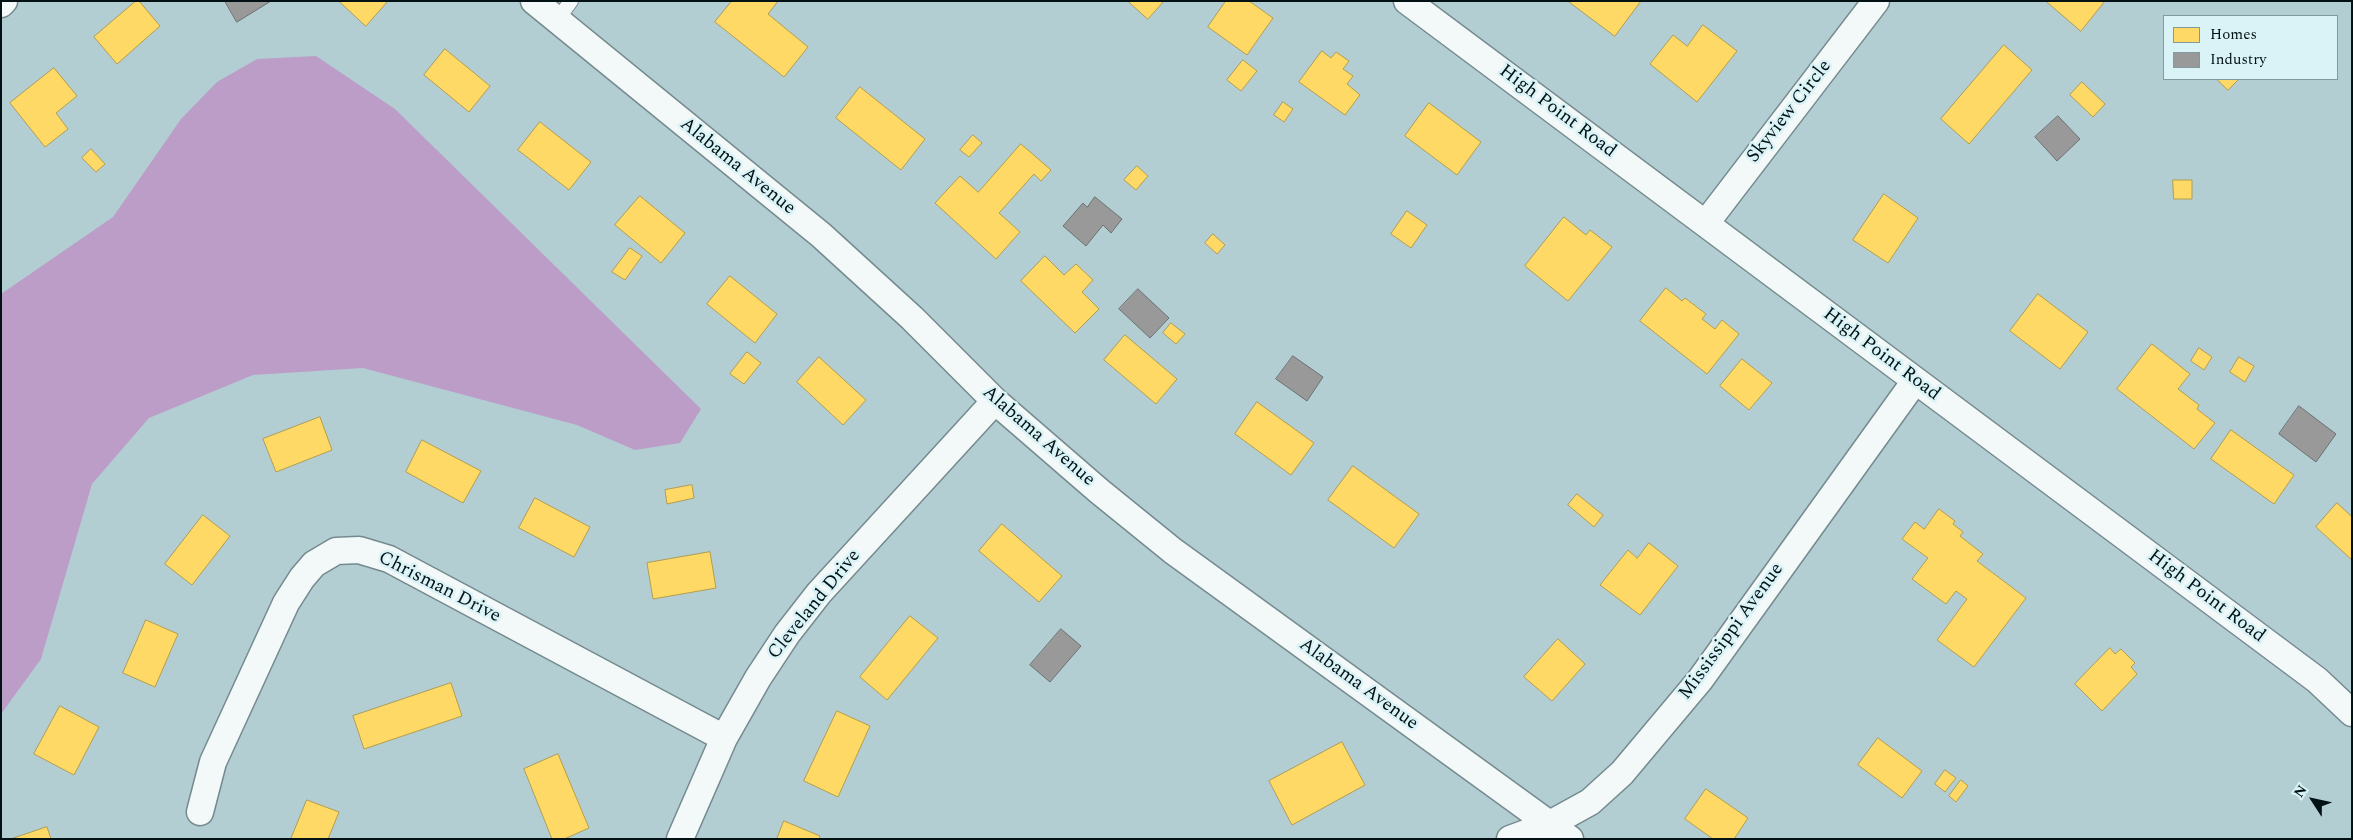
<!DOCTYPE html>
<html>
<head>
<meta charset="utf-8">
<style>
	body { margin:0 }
	#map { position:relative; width:2353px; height:840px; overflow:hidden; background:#b2ced3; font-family:Spectral,serif }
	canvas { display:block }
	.frame { position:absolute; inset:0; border:2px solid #011114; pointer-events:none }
	.legend { position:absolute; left:2163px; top:15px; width:175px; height:65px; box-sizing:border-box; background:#daf3f7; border:1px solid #83999c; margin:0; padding:6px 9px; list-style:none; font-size:15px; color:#011114 }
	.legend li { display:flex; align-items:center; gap:10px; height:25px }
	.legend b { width:25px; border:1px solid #83999c }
	.north { position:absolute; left:2288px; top:775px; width:50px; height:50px; -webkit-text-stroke:4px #daf3f7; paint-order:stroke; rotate:305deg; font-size:14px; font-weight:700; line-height:20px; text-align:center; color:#011114 }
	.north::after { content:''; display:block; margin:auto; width:18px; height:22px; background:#011114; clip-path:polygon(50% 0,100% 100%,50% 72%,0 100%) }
</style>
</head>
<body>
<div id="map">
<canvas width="2353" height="840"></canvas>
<div class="frame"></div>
<ul class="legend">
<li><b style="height:14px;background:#ffd966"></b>Homes</li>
<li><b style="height:14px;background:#999"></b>Industry</li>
</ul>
<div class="north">N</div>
</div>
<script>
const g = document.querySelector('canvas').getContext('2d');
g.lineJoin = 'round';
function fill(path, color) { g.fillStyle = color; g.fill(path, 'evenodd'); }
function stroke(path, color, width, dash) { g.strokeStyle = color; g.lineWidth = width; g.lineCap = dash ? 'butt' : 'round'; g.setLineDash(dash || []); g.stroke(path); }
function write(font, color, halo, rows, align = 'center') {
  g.font = font + ' Spectral,serif'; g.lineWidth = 5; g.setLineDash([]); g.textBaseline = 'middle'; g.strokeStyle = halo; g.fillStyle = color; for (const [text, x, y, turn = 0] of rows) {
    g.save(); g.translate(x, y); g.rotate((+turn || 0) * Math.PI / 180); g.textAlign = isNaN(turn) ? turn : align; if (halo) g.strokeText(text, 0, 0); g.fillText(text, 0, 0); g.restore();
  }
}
const forest = new Path2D(`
	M316,56L395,109L701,409L680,443L635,450L577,425L363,368L253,375L149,418L92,484L41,659L1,714V294L113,217L181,119L217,82L257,59Z`);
const homes = new Path2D(`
	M136,1H139L160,26L117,64L94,37Z
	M339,1H388L366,26Z
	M732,1H778L768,14L808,47L784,77L715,22Z
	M1128,1H1164L1148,19Z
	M1226,1H1249L1273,18L1247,55L1208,27Z
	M1568,1H1641L1615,36Z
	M2046,1H2105L2081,31Z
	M1703,25L1737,51L1697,102L1650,64L1673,35L1687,46Z
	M2004,45L2032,70L1969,144L1941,119Z
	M445,49L490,86L469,112L424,75Z
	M1322,51L1331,58L1336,52L1349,61L1343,69L1353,76L1347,84L1360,95L1345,115L1299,82Z
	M1243,60L1257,71L1241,91L1227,80Z
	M54,68L77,96L56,113L68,129L45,147L10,103Z
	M2217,79H2239L2228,90Z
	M2082,82L2105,104L2093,117L2070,95Z
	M860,87L925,139L901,170L836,118Z
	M1283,102L1293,109L1284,122L1274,115Z
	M1429,103L1481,142L1457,175L1405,136Z
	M540,122L591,162L569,190L518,150Z
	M973,135L982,143L969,157L960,150Z
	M1021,144L1051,170L1041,181L1034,174L999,213L1020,232L996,259L935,203L960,176L978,192Z
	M91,149L105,164L96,172L82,158Z
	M1137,166L1148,176L1136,190L1124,180Z
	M2173,180H2192V199H2174Z
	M1884,194L1918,218L1888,263L1853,240Z
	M640,196L685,233L661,263L615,225Z
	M1407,211L1427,225L1411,248L1391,234Z
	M1564,217L1586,235L1590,230L1612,247L1568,301L1525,266Z
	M1213,234L1225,245L1217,254L1205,243Z
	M630,248L642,256L625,280L612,272Z
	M1045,256L1064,275L1076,264L1093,280L1082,292L1099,309L1075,333L1021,281Z
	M730,276L777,314L755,343L707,304Z
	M1666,288L1682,301L1685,298L1706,314L1702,319L1715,329L1722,320L1739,334L1707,374L1640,321Z
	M2038,294L2088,332L2060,369L2010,331Z
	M1171,323L1185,334L1176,344L1163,333Z
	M1125,335L1177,379L1156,404L1104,360Z
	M2152,344L2190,374L2178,389L2199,405L2197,409L2215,423L2194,449L2117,389Z
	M2199,348L2212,357L2204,370L2191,361Z
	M747,352L761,363L744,384L730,374Z
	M819,357L866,400L843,425L797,382Z
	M2239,357L2254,366L2245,382L2230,372Z
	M1742,359L1772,383L1749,410L1720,386Z
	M1257,402L1314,443L1291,475L1235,434Z
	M320,417L332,450L276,472L263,439Z
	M2231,430L2294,475L2274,504L2211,459Z
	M422,440L481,471L463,503L406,472Z
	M1353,466L1419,514L1394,548L1328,500Z
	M692,485L694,498L667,504L665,490Z
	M1577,494L1603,515L1594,527L1568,505Z
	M535,498L590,527L574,557L519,528Z
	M2337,503L2352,517V560L2316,527Z
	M1939,509L1955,521L1953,524L1963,532L1960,536L1983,554L1977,561L2026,598L1974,667L1937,640L1967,599L1956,591L1946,604L1912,579L1928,558L1902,539L1915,522L1924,529Z
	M203,515L230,536L192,585L165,564Z
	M1002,524L1062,576L1039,602L979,551Z
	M1649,543L1678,566L1640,615L1600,585L1628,550L1637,558Z
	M710,552L716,588L653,599L647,563Z
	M910,616L938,638L887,700L860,677Z
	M146,620L178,634L155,687L123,673Z
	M1558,639L1585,664L1552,701L1524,677Z
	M2110,648L2115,654L2121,649L2135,663L2131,667L2137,674L2102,711L2075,684Z
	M451,683L462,716L364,749L353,716Z
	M60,706L99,727L74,775L34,754Z
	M837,711L870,726L838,797L804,781Z
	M1878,738L1922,771L1902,798L1858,765Z
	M1342,742L1365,785L1292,825L1269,781Z
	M558,754L589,828L564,839H552L524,769Z
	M1945,770L1956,778L1945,792L1935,784Z
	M1961,780L1968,786L1956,802L1949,796Z
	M1706,789L1748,818L1734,839H1713L1685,819Z
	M307,800L339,812L328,839H291Z
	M784,821L820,836L819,839H777Z
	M47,827L51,839H11Z`);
const industry = new Path2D(`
	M225,1H271L237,22Z
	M2058,116L2080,139L2057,161L2035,137Z
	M1095,197L1122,219L1111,233L1103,225L1086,246L1063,226L1083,203L1087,207Z
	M1138,289L1169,318L1150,338L1119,309Z
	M1293,356L1323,377L1307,401L1276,379Z
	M2299,406L2336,434L2316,462L2279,434Z
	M1061,629L1081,646L1050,682L1030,665Z`);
const lane = new Path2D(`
	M557,20L571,1`);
const street = new Path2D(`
	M534,1L821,235L912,318L995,401L1099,491L1173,551L1570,839
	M1407,1L2317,680L2352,713
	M1,4L4,1
	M1706,223L1876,1
	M200,812L213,762L286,603L302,578L314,564L336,551L359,550L389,559L724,738
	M680,839L724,738L758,678L787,634L819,593L995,401
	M1510,839L1550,824L1590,802L1622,773L1700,680L1915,381`);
const streetNames = [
	["High Point Road",1557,112,37],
	["Skyview Circle",1790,112,-52],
	["Alabama Avenue",737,167,39],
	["High Point Road",1881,355,37],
	["Alabama Avenue",1038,437,41],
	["Chrisman Drive",439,588,27],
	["High Point Road",2206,597,37],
	["Cleveland Drive",815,605,-51],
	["Mississippi Avenue",1732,632,-54],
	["Alabama Avenue",1358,685,36]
];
fill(forest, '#bb9dc7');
fill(homes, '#ffd966');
stroke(homes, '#b39d4d', 1);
fill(industry, '#999');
stroke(industry, '#6b7071', 1);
stroke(lane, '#758a8e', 16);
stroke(street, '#758a8e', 29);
stroke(lane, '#f3f8f8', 14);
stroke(street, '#f3f8f8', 26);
write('19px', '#011114', '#daf3f7', streetNames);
</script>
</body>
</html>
